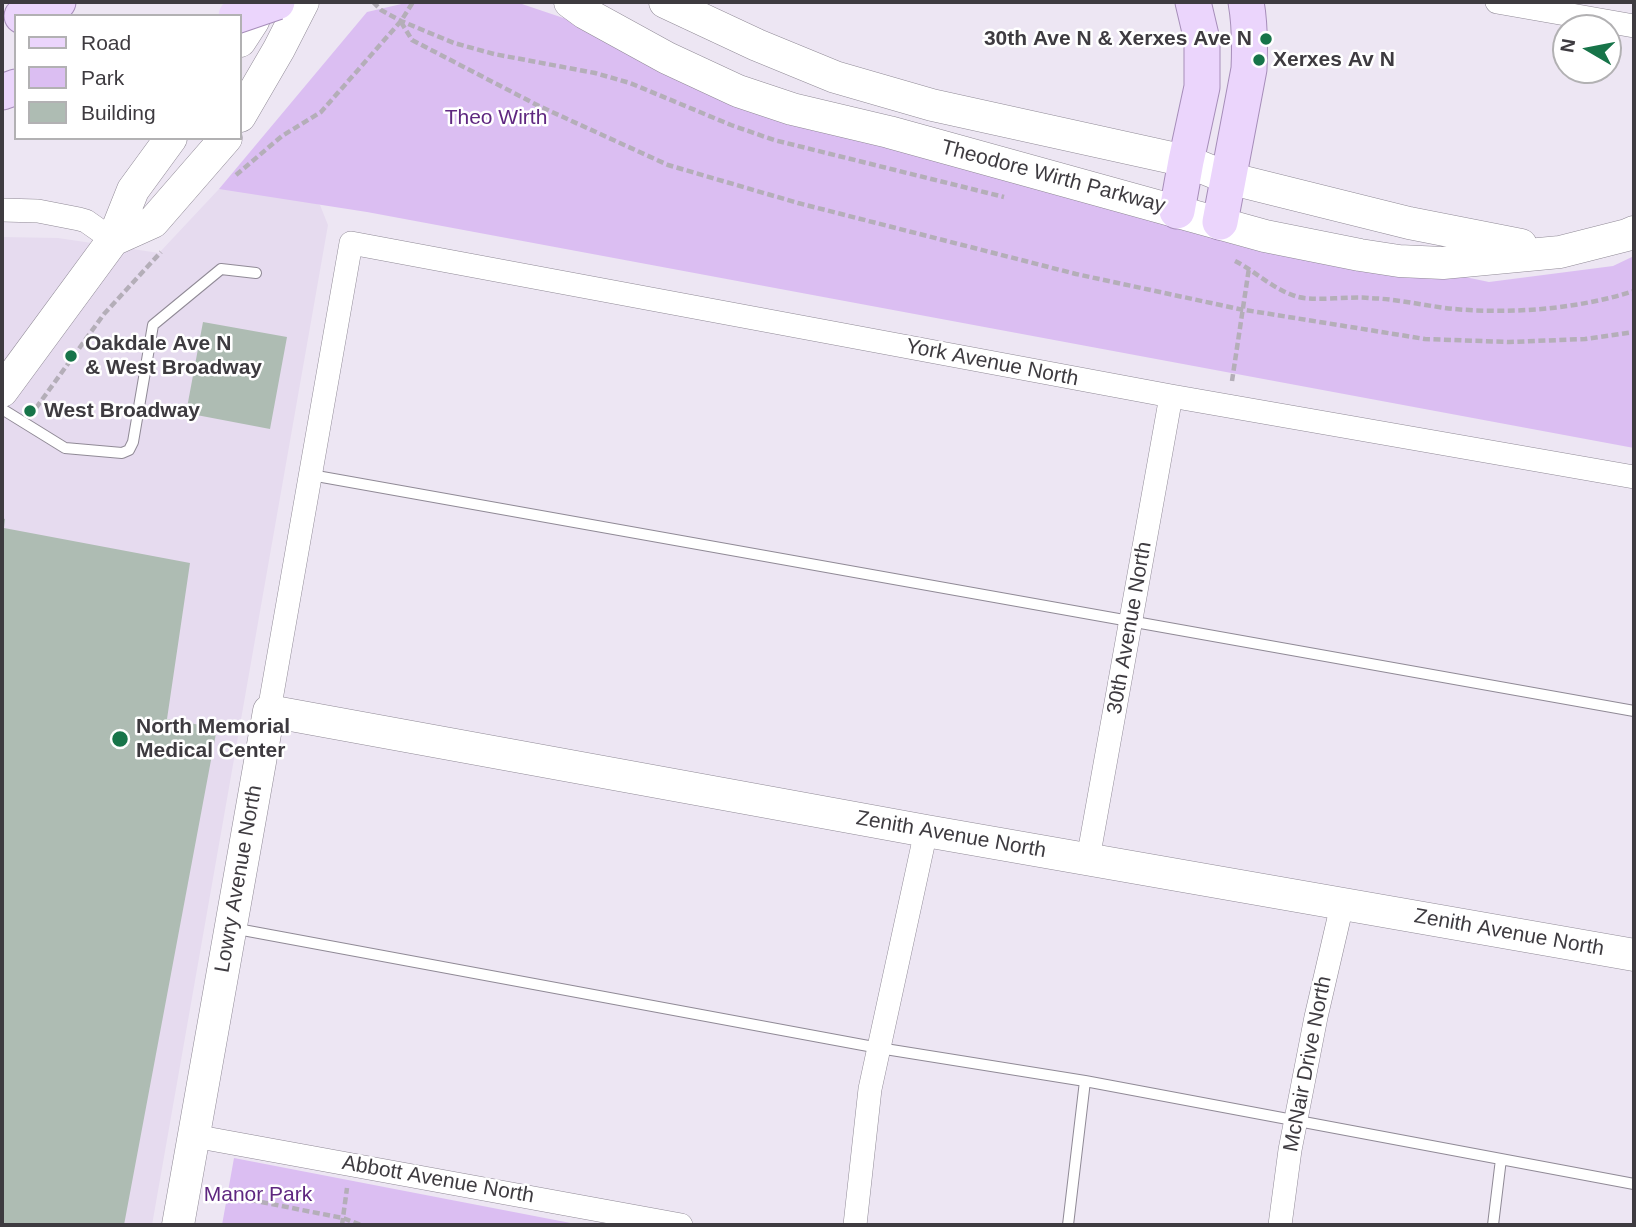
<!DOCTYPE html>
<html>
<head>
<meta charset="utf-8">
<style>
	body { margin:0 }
	#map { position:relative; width:1636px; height:1227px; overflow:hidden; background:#ede6f3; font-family:Arial,sans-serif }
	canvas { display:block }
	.frame { position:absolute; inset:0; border:4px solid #3e3b40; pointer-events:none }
	.legend { position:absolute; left:14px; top:14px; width:228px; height:126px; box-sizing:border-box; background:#fff; border:2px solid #b2b1b3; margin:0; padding:9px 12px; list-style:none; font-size:21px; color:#3e3b40 }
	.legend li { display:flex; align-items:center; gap:14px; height:35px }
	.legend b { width:35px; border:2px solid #b2b1b3 }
	.north { position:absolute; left:1552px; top:14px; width:70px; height:70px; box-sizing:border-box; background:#fff; border:2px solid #b2b1b3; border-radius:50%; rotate:280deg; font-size:19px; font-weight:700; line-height:28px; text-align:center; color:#3e3b40 }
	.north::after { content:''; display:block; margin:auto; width:24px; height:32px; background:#177449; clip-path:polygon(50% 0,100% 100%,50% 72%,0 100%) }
</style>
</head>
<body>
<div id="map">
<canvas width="1636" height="1227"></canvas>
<div class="frame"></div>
<ul class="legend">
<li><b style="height:9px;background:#ebd5fc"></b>Road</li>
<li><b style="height:19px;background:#dbbef2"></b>Park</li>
<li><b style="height:19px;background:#aebcb3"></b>Building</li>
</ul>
<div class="north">N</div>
</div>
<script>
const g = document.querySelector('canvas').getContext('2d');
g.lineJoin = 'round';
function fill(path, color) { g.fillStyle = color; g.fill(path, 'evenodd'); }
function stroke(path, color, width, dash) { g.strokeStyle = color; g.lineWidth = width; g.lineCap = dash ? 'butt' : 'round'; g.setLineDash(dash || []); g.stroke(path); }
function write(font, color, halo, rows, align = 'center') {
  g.font = font + ' Arial,sans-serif'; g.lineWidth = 5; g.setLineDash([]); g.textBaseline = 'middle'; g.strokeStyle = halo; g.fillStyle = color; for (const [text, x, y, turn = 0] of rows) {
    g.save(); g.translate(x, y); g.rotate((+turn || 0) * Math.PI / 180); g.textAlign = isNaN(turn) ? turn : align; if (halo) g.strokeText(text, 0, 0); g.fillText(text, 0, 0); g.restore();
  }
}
const built = new Path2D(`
	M271,185L320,205L328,225L152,1225H2V237L58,238L159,253L219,189Z`);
const green = new Path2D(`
	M410,2H516L1239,246L1360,255L1489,282L1613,266L1634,256V448L367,212L219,189L367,12Z
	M234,1158L581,1225H222Z`);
const building = new Path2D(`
	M203,322L287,337L270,429L186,413Z
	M2,518L5,519L4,528L190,563L167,719L217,728L124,1225H2Z`);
const path = new Path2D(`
	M373,2L381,10L401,21L454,43L494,54L595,73L630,83L731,125L774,140L1004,197
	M401,22L412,40L539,106L668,165L798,203L1076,274L1239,309L1425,339L1509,342L1585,339L1634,332
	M236,175L282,136L321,112L401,21L413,2
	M1235,261C1255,271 1273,289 1295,296C1312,302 1349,296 1369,298C1398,299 1426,306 1454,309C1513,314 1578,309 1634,291
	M1232,381L1249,268
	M36,408L104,314L161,252
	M220,1194L343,1218L361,1225
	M342,1225L347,1188`);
const lane = new Path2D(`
	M2,409L65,448L122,453L129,450L133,442L153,325L221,269L256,273
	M311,475L1634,711
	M232,928L879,1048L1085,1081L1634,1184
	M1068,1225L1085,1081
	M1493,1225L1501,1159`);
const street = new Path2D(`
	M1497,2L1634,26
	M2,210L38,211L79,219L86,221L113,240
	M269,711L351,243L1171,396L1634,477
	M1088,859L1171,396
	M194,1136L681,1225
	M855,1225L870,1089L926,831
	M1280,1225L1290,1150L1316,1017L1342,905`);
const secondary = new Path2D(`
	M570,2L585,13L667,58L738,91L792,109L889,132L1265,236L1360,255L1399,261L1443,263L1560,252L1627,235L1634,232
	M665,2L757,45L835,77L932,105L1186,161L1228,178L1409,223L1521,245
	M240,41L253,21L261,2
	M240,116L279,49L303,2
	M113,240L153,222L226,138
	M2,391L113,240L133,190L171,138
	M178,1225L269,711L926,831L1634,955`);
const primary = new Path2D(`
	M22,16L58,2
	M2,92L16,87
	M1177,211L1186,161L1202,87V40L1193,2
	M1220,222L1249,69C1250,46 1250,24 1246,2`);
const primaryBridge = new Path2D(`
	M236,16L277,2`);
const markers = [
	[1266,39,7,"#177449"],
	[1259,60,7,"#177449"],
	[71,356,7,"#177449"],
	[30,411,7,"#177449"],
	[120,739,9,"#177449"]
];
const poiNames = [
	["30th Ave N & Xerxes Ave N",1252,39,"right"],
	["Xerxes Av N",1273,60],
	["Oakdale Ave N",85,344],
	["& West Broadway",85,368],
	["West Broadway",44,411],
	["North Memorial",136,727],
	["Medical Center",136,751]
];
const parkNames = [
	["Theo Wirth",496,118],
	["Manor Park",258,1195]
];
const streetNames = [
	["Theodore Wirth Parkway",1053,177,15],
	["York Avenue North",992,363,11],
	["30th Avenue North",1130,628,-80],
	["Zenith Avenue North",951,835,10],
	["Lowry Avenue North",239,879,-80],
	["Zenith Avenue North",1509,933,10],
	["McNair Drive North",1308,1064,-79],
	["Abbott Avenue North",438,1180,10]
];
fill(built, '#e6dbef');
fill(green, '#dbbef2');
fill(building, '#aebcb3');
stroke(lane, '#908a96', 12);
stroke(street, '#908a96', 24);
stroke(secondary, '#908a96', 33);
stroke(primary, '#a68db9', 37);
stroke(path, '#b4aeb8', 4.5, [7, 3.5]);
stroke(lane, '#fff', 10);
stroke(street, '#fff', 23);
stroke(secondary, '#fff', 32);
stroke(primary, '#ebd5fc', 35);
stroke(primaryBridge, '#a68db9', 37, []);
stroke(primaryBridge, '#ebd5fc', 35);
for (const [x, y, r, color] of markers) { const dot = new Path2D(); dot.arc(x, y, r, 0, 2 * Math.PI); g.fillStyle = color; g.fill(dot); stroke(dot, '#fff', 2.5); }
write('bold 21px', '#3e3b40', '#fff', poiNames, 'left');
write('21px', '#5f2780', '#fff', parkNames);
write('21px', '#3e3b40', '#fff', streetNames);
</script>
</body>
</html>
